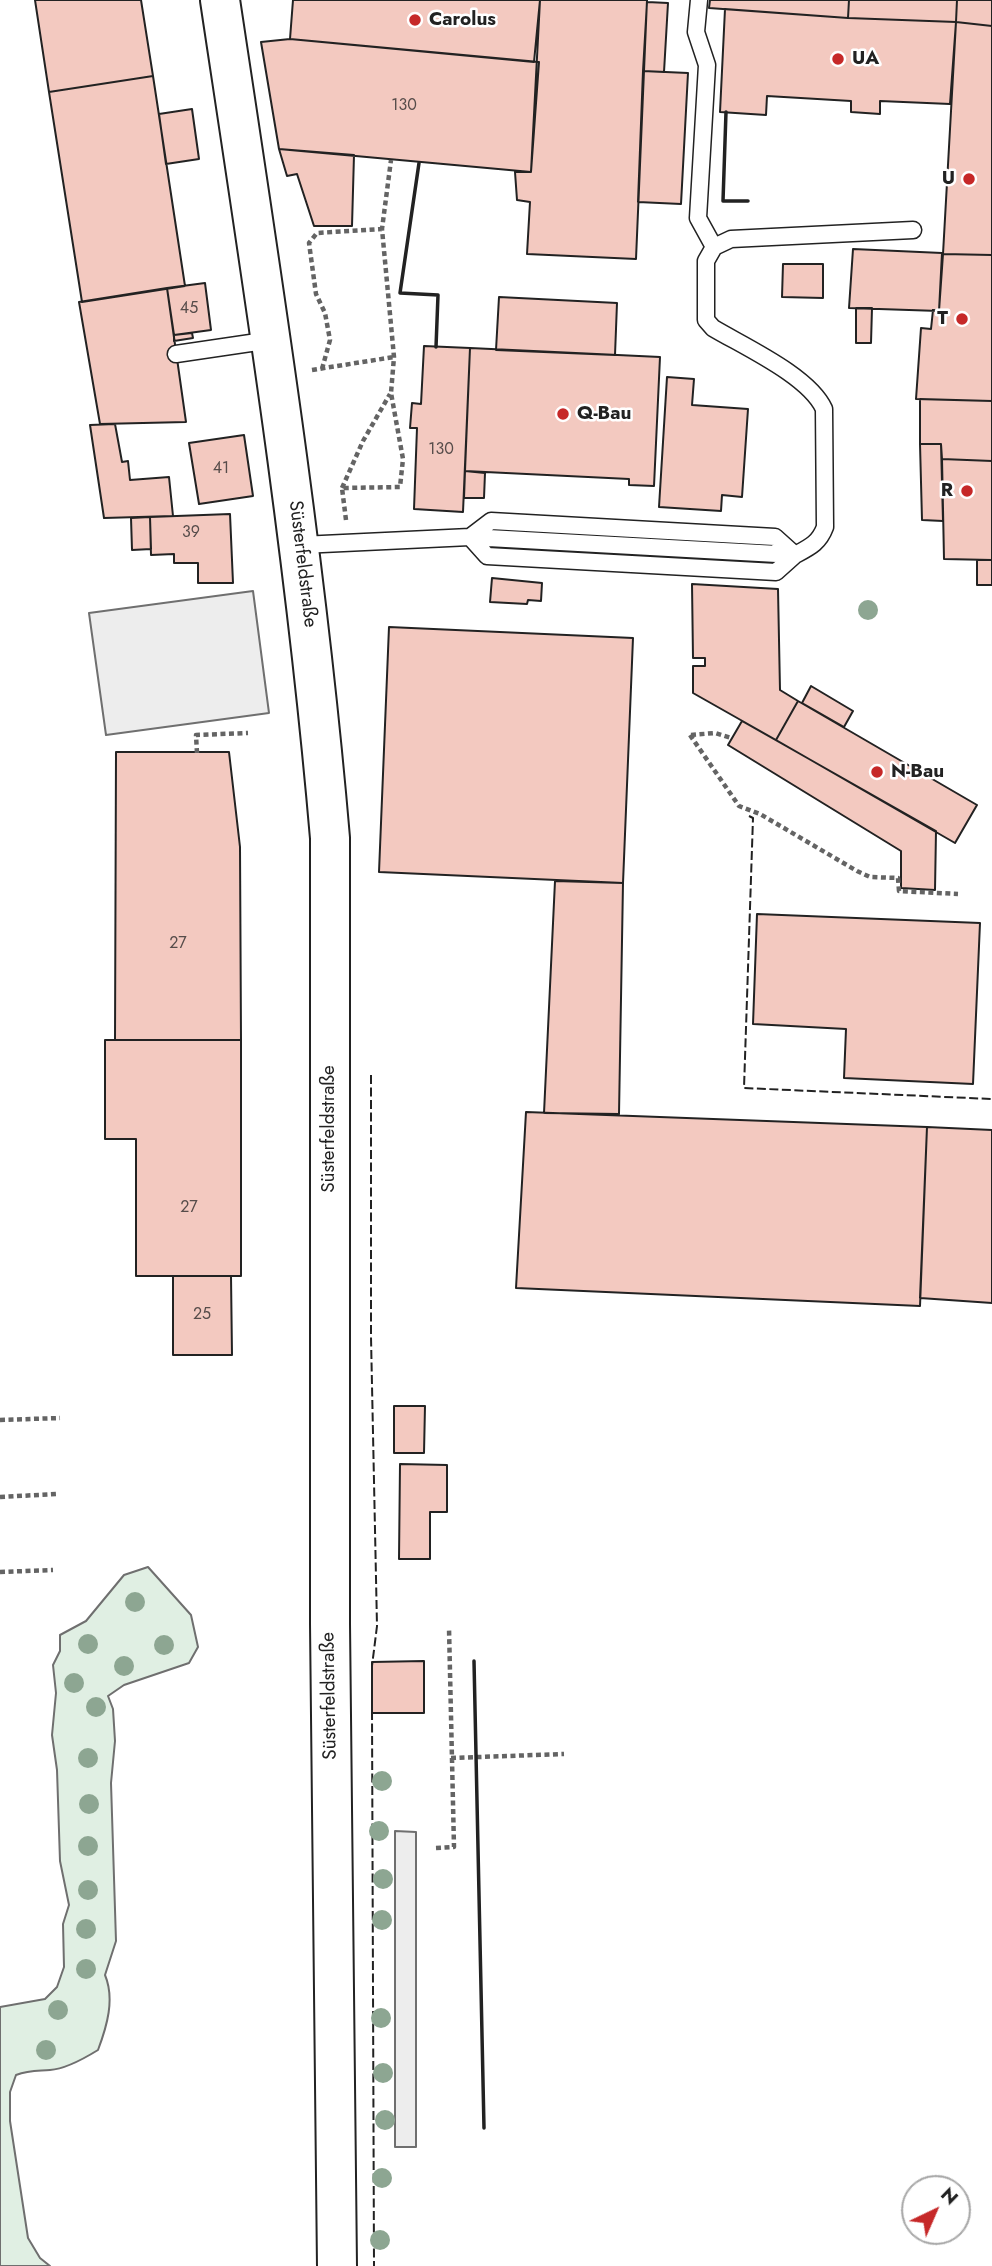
<!DOCTYPE html>
<html>
<head>
<meta charset="utf-8">
<style>
	body { margin:0 }
	#map { position:relative; width:992px; height:2266px; overflow:hidden; background:#fff; font-family:Jost,sans-serif }
	canvas { display:block }
	.north { position:absolute; left:901px; top:2175px; width:70px; height:70px; box-sizing:border-box; background:#fff; border:2px solid #a7a7a7; border-radius:50%; rotate:44deg; font-size:19px; font-weight:700; line-height:28px; text-align:center; color:#222 }
	.north::after { content:''; display:block; margin:auto; width:24px; height:32px; background:#c62828; clip-path:polygon(50% 0,100% 100%,50% 72%,0 100%) }
</style>
</head>
<body>
<div id="map">
<canvas width="992" height="2266"></canvas>
<div class="north">N</div>
</div>
<script>
const g = document.querySelector('canvas').getContext('2d');
g.lineJoin = 'round';
function fill(path, color) { g.fillStyle = color; g.fill(path, 'evenodd'); }
function stroke(path, color, width, dash) { g.strokeStyle = color; g.lineWidth = width; g.lineCap = dash ? 'butt' : 'round'; g.setLineDash(dash || []); g.stroke(path); }
function write(font, color, halo, rows, align = 'center') {
  g.font = font + ' Jost,sans-serif'; g.lineWidth = 5; g.setLineDash([]); g.textBaseline = 'middle'; g.strokeStyle = halo; g.fillStyle = color; for (const [text, x, y, turn = 0] of rows) {
    g.save(); g.translate(x, y); g.rotate((+turn || 0) * Math.PI / 180); g.textAlign = isNaN(turn) ? turn : align; if (halo) g.strokeText(text, 0, 0); g.fillText(text, 0, 0); g.restore();
  }
}
const green = new Path2D(`
	M148,1567L191,1615L198,1647L189,1663L124,1685L108,1696L113,1709L115,1741L111,1783L116,1941L105,1975C115,1999 107,2026 98,2050C85,2058 66,2069 50,2070C37,2071 29,2070 16,2075L10,2092V2121L28,2238L40,2258L50,2266H0V2007L45,1999L57,1987L64,1967L63,1924L69,1905L60,1861L57,1770L52,1735L56,1693L53,1665L60,1651V1635L86,1621L124,1575Z`);
const parking = new Path2D(`
	M253,591L269,713L106,735L89,613Z
	M395,1831L416,1832V2147H395Z`);
const building = new Path2D(`
	M35,0H141L153,76L49,92Z
	M293,0H540L534,62L290,39Z
	M540,0H647L636,259L527,254L530,202L517,200L515,172H531Z
	M710,0H849L848,18L709,8Z
	M849,0H957L956,22L848,18Z
	M957,0H992V26L956,22Z
	M647,2L668,3L664,72L643,71Z
	M725,9L848,18L956,22L950,104L880,101V114L851,112V101L767,96L766,115L720,112Z
	M956,22L992,26V255L943,254Z
	M290,39L539,62L531,172L279,149L261,42Z
	M643,71L688,73L681,204L638,202Z
	M153,76L185,286L82,302L49,92Z
	M192,109L199,159L166,164L159,114Z
	M279,149L354,155L352,226H314L297,174L287,176Z
	M853,249L942,253L939,311L849,308Z
	M943,254L992,255V401L916,399L921,328L931,329L933,310L939,311Z
	M783,264H823V298L782,297Z
	M205,283L211,330L174,335L167,288Z
	M167,288L186,422L100,424L79,302Z
	M499,297L617,303L615,355L496,350Z
	M856,308H872L871,343H856Z
	M192,333L193,338L174,341V335Z
	M424,346L470,348L463,512L414,509L417,428H410L412,403L421,404Z
	M470,348L660,357L654,486L629,485V479L465,471Z
	M667,377L694,379L692,405L748,409L742,497L722,495L721,511L659,507Z
	M920,399L992,401V461L942,459L941,444H920Z
	M115,424L122,462L128,461L130,480L169,477L173,516L104,518L90,425Z
	M244,435L253,496L199,504L189,443Z
	M920,444H941L943,521L922,520Z
	M942,459L992,461V560L944,559Z
	M465,471L485,473L484,498H464Z
	M230,514L233,583H198V563H174V554L151,555L150,517Z
	M150,517L151,549L132,550L131,518Z
	M977,560H992V585H977Z
	M492,578L542,583L541,601L528,600L527,604L490,602Z
	M692,584L778,589L780,690L798,701L776,740L693,693V666H705V658H693Z
	M389,627L633,638L623,883L379,872Z
	M811,686L853,711L844,727L802,703Z
	M798,701L977,805L955,843L776,740Z
	M742,721L936,831L935,890L901,888V851L728,745Z
	M116,752H229L240,847L241,1040H115Z
	M555,881L623,883L619,1114L544,1113Z
	M757,914L980,923L973,1084L844,1078L846,1029L753,1024Z
	M105,1040H241V1276H136V1139H105Z
	M526,1112L927,1127L920,1306L516,1288Z
	M927,1127L992,1130V1303L920,1298Z
	M173,1276H231L232,1355H173Z
	M394,1406H425L424,1453H394Z
	M400,1464L447,1465V1512H430V1559H399Z
	M424,1661V1713H372V1662Z`);
const path = new Path2D(`
	M322,369L330,340L325,313L316,294L309,243L317,233L382,229
	M312,370L394,357
	M342,488L363,441L390,394
	M346,520L342,488L400,487L403,459L391,393L394,357L382,229L391,160
	M690,735L739,806L760,814L857,871L870,877L898,878L899,891L958,894
	M691,735L715,733L731,738
	M197,753L196,735L248,733
	M0,1420L60,1418
	M0,1497L56,1494
	M0,1572L53,1570
	M451,1758L564,1754
	M436,1848L454,1847L449,1628`);
const service = new Path2D(`
	M699,0L696,32L707,65L698,218L714,247
	M176,354L271,340
	M491,521L775,537L795,555L776,572L487,556L470,537Z
	M301,545L470,537L795,555C810,547 819,543 825,527L824,409C809,376 745,347 713,328L706,320V261L714,247L731,239L913,230`);
const tertiary = new Path2D(`
	M220,0C262,279 306,557 330,838V1624L337,2266`);
const fence = new Path2D(`
	M749,816L753,818L744,1088L992,1099
	M371,1075V1337L377,1626L372,1666
	M372,1711L374,2266`);
const wall = new Path2D(`
	M726,112L723,201H748
	M419,163L400,293L438,295L436,347
	M474,1661L484,2128`);
const trees = [
	[868,610],
	[135,1602],
	[88,1644],
	[164,1645],
	[124,1666],
	[74,1683],
	[96,1707],
	[88,1758],
	[382,1781],
	[89,1804],
	[379,1831],
	[88,1846],
	[383,1879],
	[88,1890],
	[382,1920],
	[86,1929],
	[86,1969],
	[58,2010],
	[381,2018],
	[46,2050],
	[383,2073],
	[385,2120],
	[382,2178],
	[380,2240]
];
const markers = [
	[415,20,7,"#c62828"],
	[838,59,7,"#c62828"],
	[969,179,7,"#c62828"],
	[962,319,7,"#c62828"],
	[563,414,7,"#c62828"],
	[967,491,7,"#c62828"],
	[877,772,7,"#c62828"]
];
const numberNames = [
	["130",404,106],
	["45",189,309],
	["130",441,450],
	["41",221,469],
	["39",191,533],
	["27",178,944],
	["27",189,1208],
	["25",202,1315]
];
const poiNames = [
	["Carolus",429,20],
	["UA",852,59],
	["U",955,179,"right"],
	["T",948,319,"right"],
	["Q-Bau",577,414],
	["R",953,491,"right"],
	["N-Bau",891,772]
];
const streetNames = [
	["Süsterfeldstraße",302,564,83],
	["Süsterfeldstraße",329,1129,-90],
	["Süsterfeldstraße",330,1696,-91]
];
fill(green, '#e0efe3');
stroke(green, '#6f6f6f', 2);
fill(parking, '#ededed');
stroke(parking, '#6f6f6f', 2);
fill(building, '#f3c9c0');
stroke(building, '#222', 2);
stroke(service, '#222', 19);
stroke(tertiary, '#222', 42);
stroke(path, '#646464', 4.5, [5, 3.5]);
stroke(service, '#fff', 16);
stroke(tertiary, '#fff', 38);
stroke(fence, '#222', 2, [9, 3.5]);
stroke(wall, '#222', 3.5);
g.fillStyle = '#8da692';
for (const [x, y] of trees) { g.beginPath(); g.arc(x, y, 10, 0, 2 * Math.PI); g.fill(); }
for (const [x, y, r, color] of markers) { const dot = new Path2D(); dot.arc(x, y, r, 0, 2 * Math.PI); g.fillStyle = color; g.fill(dot); stroke(dot, '#fff', 2.5); }
write('16px', '#564c4a', null, numberNames);
write('bold 19px', '#222', '#fff', poiNames, 'left');
write('19px', '#222', '#fff', streetNames);
</script>
</body>
</html>
